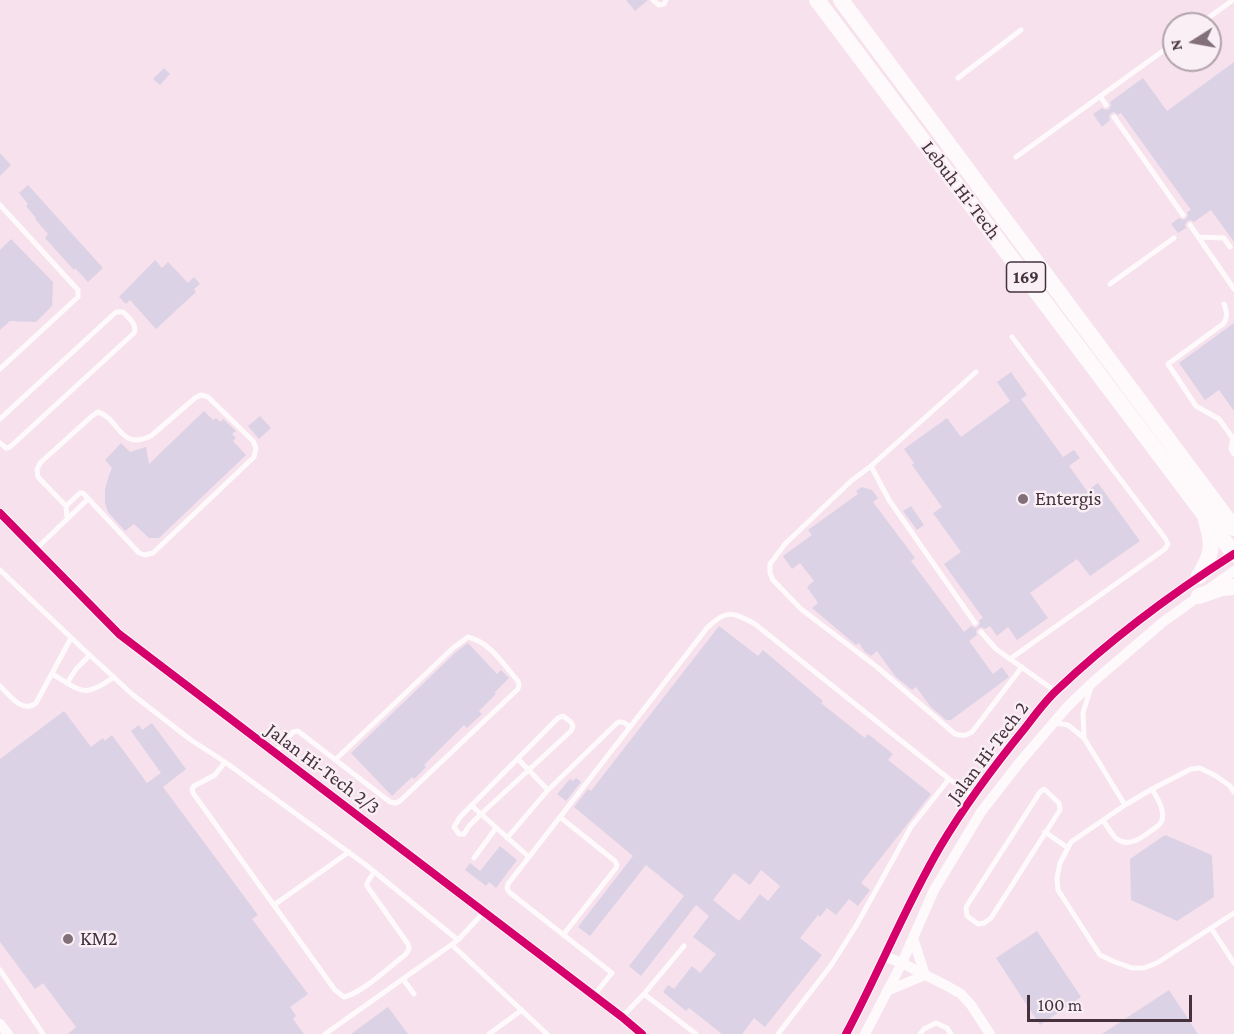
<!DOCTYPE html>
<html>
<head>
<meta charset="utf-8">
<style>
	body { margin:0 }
	#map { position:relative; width:1234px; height:1034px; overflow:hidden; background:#f6e1ec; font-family:"Crimson Pro",serif }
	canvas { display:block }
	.north { position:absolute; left:1162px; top:12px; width:60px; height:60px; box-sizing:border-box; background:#f9eff4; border:2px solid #b1a3aa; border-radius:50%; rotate:259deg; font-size:16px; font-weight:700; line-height:24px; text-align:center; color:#45323c }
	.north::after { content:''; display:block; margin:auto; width:21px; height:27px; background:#836f7a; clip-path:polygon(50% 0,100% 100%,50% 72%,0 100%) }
	.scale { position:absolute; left:1027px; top:995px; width:165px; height:27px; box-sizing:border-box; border:3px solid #45323c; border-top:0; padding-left:8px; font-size:18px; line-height:21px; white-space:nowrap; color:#45323c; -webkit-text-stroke:4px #f9eff4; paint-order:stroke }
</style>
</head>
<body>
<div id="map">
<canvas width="1234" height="1034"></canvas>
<div class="north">N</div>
<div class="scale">100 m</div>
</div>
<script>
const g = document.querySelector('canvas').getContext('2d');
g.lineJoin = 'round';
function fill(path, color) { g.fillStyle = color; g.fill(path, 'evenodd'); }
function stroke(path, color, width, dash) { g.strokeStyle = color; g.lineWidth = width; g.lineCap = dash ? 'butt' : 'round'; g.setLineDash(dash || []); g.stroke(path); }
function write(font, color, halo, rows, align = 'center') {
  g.font = font + ' "Crimson Pro",serif'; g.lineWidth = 5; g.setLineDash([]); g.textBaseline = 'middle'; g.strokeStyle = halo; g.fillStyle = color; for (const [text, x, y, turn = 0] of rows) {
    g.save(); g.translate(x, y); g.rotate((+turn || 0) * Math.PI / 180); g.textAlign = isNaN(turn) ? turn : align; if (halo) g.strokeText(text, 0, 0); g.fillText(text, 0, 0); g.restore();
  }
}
const building = new Path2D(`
	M626,0H648L635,11Z
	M1234,62V242L1211,210L1194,222L1190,220L1187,221L1185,225L1186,228L1178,233L1171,224L1179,218L1183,220L1186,219L1188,215L1187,212L1191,210L1121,113L1118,115L1114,112L1111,113L1109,117L1110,120L1102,127L1093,114L1102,108L1106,110L1109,109L1111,105L1110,102L1143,78L1167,111Z
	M164,68L170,74L160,85L153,79Z
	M0,153L11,165L0,176Z
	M28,185L103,268L88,282L75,268L74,270L45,238L48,234L35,219L36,218L26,206L28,204L19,193Z
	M11,239L53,282L52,306L36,322L10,321L0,330V250Z
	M155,260L162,268L168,262L188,283L194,277L200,284L194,289L196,292L156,329L130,300L126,304L119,297Z
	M1234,323V411L1219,390L1205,400L1179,363Z
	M1011,372L1027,395L1021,399L1063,457L1074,450L1080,458L1069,466L1087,491L1098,483L1140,541L1090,576L1077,559L1030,593L1048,618L1017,640L1008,627L997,636L990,626L985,629L981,627L977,629L976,632L977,635L969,641L993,674L1002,667L1009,677L951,720H946L931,707L916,687L912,690L895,676L877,651L871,656L865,652L859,643L856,645L812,608L818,603L807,587L814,581L800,563L792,569L783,556L812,535L808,530L858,494L856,491L862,487L872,490L878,498L873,502L915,558L911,561L964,632L971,626L975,628L978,627L980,623L979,620L983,618L944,564L961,552L933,513L942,507L912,465L914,463L904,449L947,418L961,437L1010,401L997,382Z
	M204,411L213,420L216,418L220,422L223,419L236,431L232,434L236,438L233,441L246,455L159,538H149L134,524L125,531L108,512L105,503V489L109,475L112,468L105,460L121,443L130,452L146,447L149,464Z
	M260,416L271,428L259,439L248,426Z
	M911,506L924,525L917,530L903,511Z
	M719,626L758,656L763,650L823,701L821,703L865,738L868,734L893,754L888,760L931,794L861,883L870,890L858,906L849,899L836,915L827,908L820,917L818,915L800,938L822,955L765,1027L754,1018L742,1034H722L689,1008L686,1011L663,992L668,985L674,989L692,966L700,973L716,954L693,937L709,916L696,905L641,976L629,966L684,896L646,865L590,936L578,927L633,856L574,807L588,789L591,791ZM761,870L780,886L768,901L760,894L739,921L713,900L734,873L750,885Z
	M468,643L497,674L501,670L509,678L494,693L496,694L479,711L482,714L467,728L464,725L424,765L426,767L414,779L412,777L392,796L351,753L456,652Z
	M64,711L91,747L103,738L105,741L112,735L147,783L161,773L131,731L139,725L142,730L152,723L186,769L163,787L258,915L252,919L308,994L290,1007L296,1016L293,1019L304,1034H68L76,1027L43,983L35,989L0,942V759Z
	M576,778L581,782L566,801L557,794L570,779L573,781Z
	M1165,835L1212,855L1214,897L1177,921L1131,900L1130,859Z
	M500,846L517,860L496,888L489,882L486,886L465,870L470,863L480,871Z
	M1037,931L1081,997L1040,1025L996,958Z
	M1169,990L1198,1034H1102Z
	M388,1007L408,1034H351Z`);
const lane = new Path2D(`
	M653,0L659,5L664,4L666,0
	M1200,24L1233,0
	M958,78L1021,30
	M1100,96L1106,105
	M1114,117L1183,215
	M1016,157L1174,43
	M0,205L78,290V297L0,369
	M1190,225L1234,289
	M1198,237L1224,238L1230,247
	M1110,284L1174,238
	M1224,304C1227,312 1228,317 1223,324L1168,364L1196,406L1219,419L1232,437L1234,438
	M976,372L871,466L851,481L785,544L770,564V573L773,580L801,609L877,667L955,734C962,736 966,736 972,732L1022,667
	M0,419L116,312H123C128,317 138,325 134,333L10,447L6,448L0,443
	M1233,437L1231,449L1234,454
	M871,466L889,500L975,623
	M66,506L80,493H83L139,553L145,555L153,553L254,457L256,448L253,441L208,397L201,395L195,398L151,436C119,451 120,419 98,412L92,416L40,463L37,470L38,477L66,506L67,518
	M36,549L88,499
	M0,570L82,648L133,695L191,740L225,762L366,865L458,940
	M981,632L996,649L1055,691
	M1010,659L1165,549L1168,544L1165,538L1012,337
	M52,674C82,691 83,699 114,677
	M67,683L76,669L90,655
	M0,686C10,695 22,714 36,703L71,638
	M563,716L571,722L573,726L571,731L481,814L469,826L464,834H459L454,827L460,817L558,718Z
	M1055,723L1068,725L1084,738L1125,805
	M1084,738L1083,713L1091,687
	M275,753L293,732L298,731L390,802L396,803L400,801L518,689L519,685L518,681C504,665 490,642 468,637L453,648L335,760
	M518,759L548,790
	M225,762L215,775L194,786L192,789L193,793L335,990L344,997C362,993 391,966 406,954L409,949L408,944L367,886V883L374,872
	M1044,789L1059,803L1060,810L991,918L984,923L978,924L967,916L966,907L1040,792Z
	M1234,792L1230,786L1216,776L1200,768L1191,769L1152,789L1125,805L1071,842L1060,863L1057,878L1058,890L1100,955L1115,962L1132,968H1144L1157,963L1234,913
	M472,806L529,857
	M560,817L707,628C726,609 733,612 755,624L949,779L973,796
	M1103,820C1107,826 1112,835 1117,839C1129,848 1143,837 1152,830C1156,827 1161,825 1162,820C1165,809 1157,798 1152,789
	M1045,832L1068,848
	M507,838L548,790L617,723C622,720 626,724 630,727
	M474,858L496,828
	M274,905L349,852
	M1211,928L1234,963
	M563,935L616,868L617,865L615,861L560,817L508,884L507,888L509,892L612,973L594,995
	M452,945L547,1034
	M0,970L43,1034
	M403,979L414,994
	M644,994L696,1034
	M622,1017L644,994L684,946
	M325,1034L458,940L484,912
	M489,1034L522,1010
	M778,1034L832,964L856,926L911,827L949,779
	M920,1034L924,1029L936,1023L947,1028L951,1034`);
const street = new Path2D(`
	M0,513L119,634L622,1017L642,1034
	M884,956L902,963L949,987L961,994L971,1005L990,1034
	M887,991L925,975L913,938
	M0,1024L8,1034
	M846,1034C879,972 905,907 940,847C965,805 994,766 1025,728C1035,715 1045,701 1057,690C1111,639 1171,594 1234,554
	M865,1034L902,963L934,890L981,812L1020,762L1067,707L1093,682L1163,622L1234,571`);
const primary = new Path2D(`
	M817,0L1234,554
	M841,0L1234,528
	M1199,576C1212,555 1214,545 1206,521
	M1199,596L1222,588L1234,587`);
const cycleway = new Path2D(`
	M0,513L119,634L622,1017L642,1034
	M846,1034C879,972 905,907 940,847C965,805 994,766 1025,728C1035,715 1045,701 1057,690C1111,639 1171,594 1234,554`);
const markers = [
	[1023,499,6,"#836f7a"],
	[68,939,6,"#836f7a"]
];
const shields = [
	[1026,277,39]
];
const shieldNames = [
	["169",1026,277]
];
const streetNames = [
	["Lebuh Hi-Tech",961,190,53],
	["Jalan Hi-Tech 2",988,752,-53],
	["Jalan Hi-Tech 2/3",323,769,37]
];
const poiNames = [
	["Entergis",1035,499],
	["KM2",80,939]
];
fill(building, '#dcd2e5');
stroke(lane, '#fefafc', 5);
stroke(street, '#fefafc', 10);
stroke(primary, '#fefafc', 16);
stroke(cycleway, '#d6006c', 8);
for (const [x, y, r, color] of markers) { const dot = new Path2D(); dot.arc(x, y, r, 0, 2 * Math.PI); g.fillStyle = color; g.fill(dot); stroke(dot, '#f9eff4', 2); }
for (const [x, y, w] of shields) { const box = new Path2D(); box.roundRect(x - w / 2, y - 15, w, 30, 4.5); g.fillStyle = '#f9eff4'; g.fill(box); stroke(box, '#45323c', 1.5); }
write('bold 18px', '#45323c', null, shieldNames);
write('20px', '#45323c', '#f9eff4', streetNames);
write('20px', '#45323c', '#f9eff4', poiNames, 'left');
</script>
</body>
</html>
